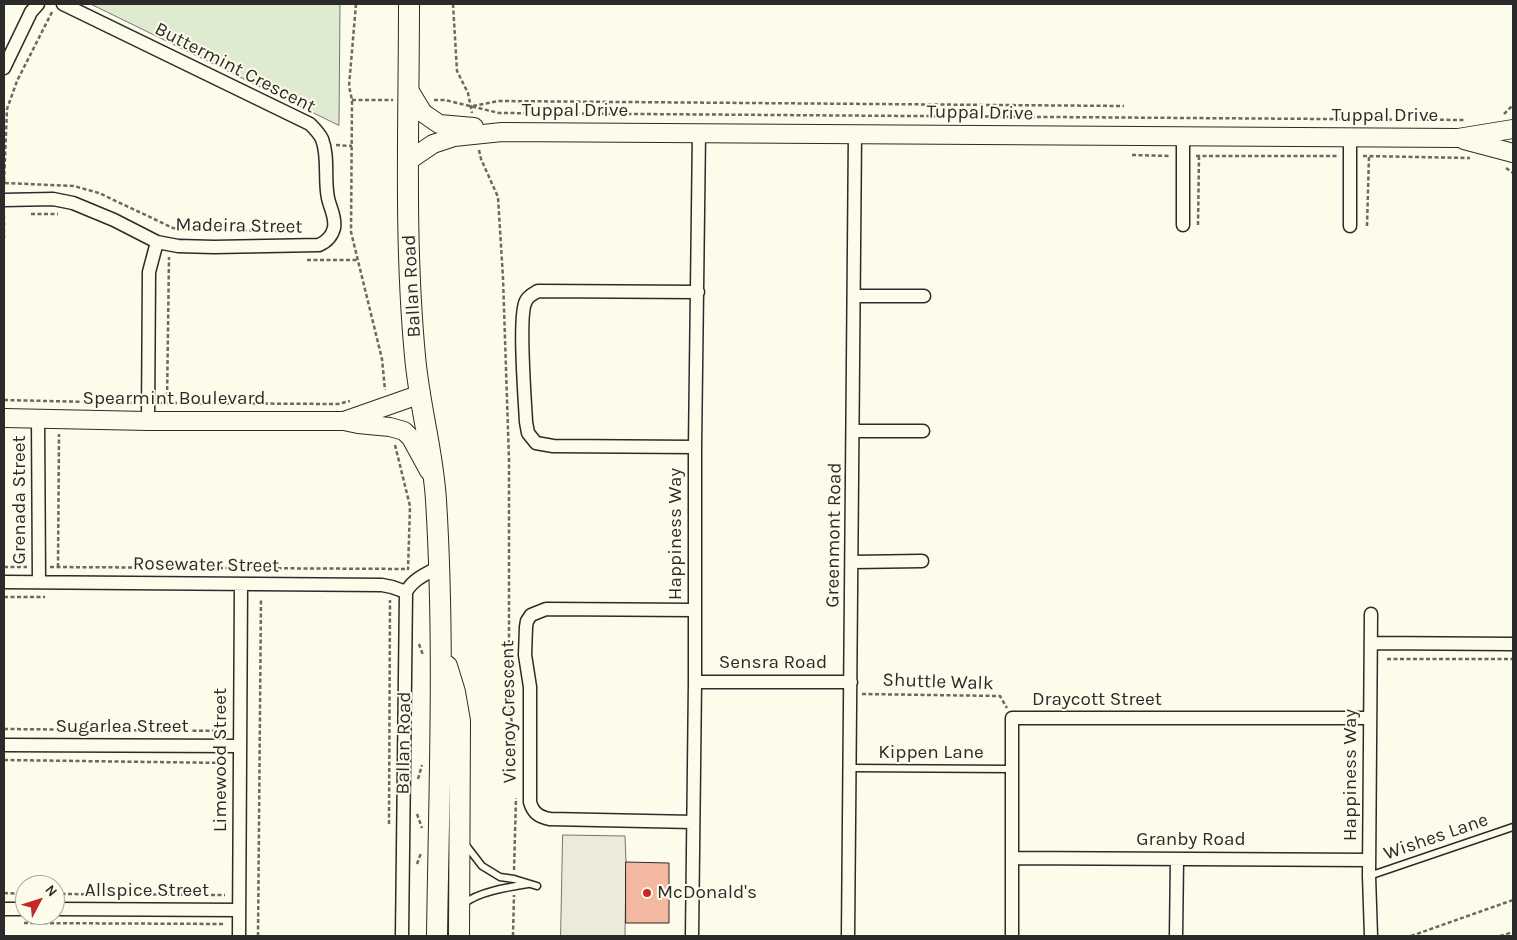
<!DOCTYPE html>
<html>
<head>
<meta charset="utf-8">
<style>
	body { margin:0 }
	#map { position:relative; width:1517px; height:940px; overflow:hidden; background:#fdfbea; font-family:Karla,sans-serif }
	canvas { display:block }
	.frame { position:absolute; inset:0; border:5px solid #2b2b2b; pointer-events:none }
	.north { position:absolute; left:15px; top:875px; width:50px; height:50px; box-sizing:border-box; background:#fdfbea; border:1px solid #a9a89e; border-radius:50%; rotate:50deg; font-size:14px; font-weight:700; line-height:20px; text-align:center; color:#2b2b2b }
	.north::after { content:''; display:block; margin:auto; width:18px; height:22px; background:#c62828; clip-path:polygon(50% 0,100% 100%,50% 72%,0 100%) }
</style>
</head>
<body>
<div id="map">
<canvas width="1517" height="940"></canvas>
<div class="frame"></div>
<div class="north">N</div>
</div>
<script>
const g = document.querySelector('canvas').getContext('2d');
g.lineJoin = 'round';
function fill(path, color) { g.fillStyle = color; g.fill(path, 'evenodd'); }
function stroke(path, color, width, dash) { g.strokeStyle = color; g.lineWidth = width; g.lineCap = dash ? 'butt' : 'round'; g.setLineDash(dash || []); g.stroke(path); }
function write(font, color, halo, rows, align = 'center') {
  g.font = font + ' Karla,sans-serif'; g.lineWidth = 4; g.setLineDash([]); g.textBaseline = 'middle'; g.strokeStyle = halo; g.fillStyle = color; for (const [text, x, y, turn = 0] of rows) {
    g.save(); g.translate(x, y); g.rotate((+turn || 0) * Math.PI / 180); g.textAlign = isNaN(turn) ? turn : align; if (halo) g.strokeText(text, 0, 0); g.fillText(text, 0, 0); g.restore();
  }
}
const green = new Path2D(`
	M91,4H340L339,125Z`);
const parking = new Path2D(`
	M563,835L625,836L626,862L625,936H561Z`);
const building = new Path2D(`
	M626,862L669,863V923H626Z`);
const path = new Path2D(`
	M356,4L349,86L352,100L351,232L382,359L385,390
	M453,4L457,71L468,93L472,113
	M52,12L17,81L7,109L4,183L74,186L99,193L173,228L192,230L286,231
	M352,100H393
	M434,100H445L499,113L1464,120
	M473,106L499,101L1124,106
	M1504,114L1513,105
	M336,145L352,146
	M479,150L481,159L498,197L503,278L509,460V704L516,750
	M1132,155L1170,156
	M1196,156H1338
	M1363,156L1470,158
	M1506,168L1513,173
	M31,214H58
	M1198,225L1199,156
	M1367,226L1369,156
	M4,239V212
	M307,260H358
	M4,400L135,403
	M160,403L338,404L350,401
	M167,403L169,257
	M395,445L410,506L408,570
	M4,567H27
	M50,567L408,569
	M58,567L59,434
	M4,597H45
	M419,644L423,655
	M1387,659H1513
	M862,694L1000,696L1007,708
	M4,729L227,731
	M4,760L227,763
	M418,779L422,765
	M417,814L422,828
	M389,824L390,600
	M417,864L421,853
	M514,870L516,798
	M4,893L25,894
	M55,894L225,895
	M24,923L225,924
	M258,936L261,598
	M513,936L514,895
	M1411,936L1513,900
	M1500,936L1513,932`);
const lane = new Path2D(`
	M850,768L1012,769
	M465,844L482,866L500,877L514,879L537,886
	M1369,876L1513,827
	M464,904C477,892 509,887 528,884`);
const street = new Path2D(`
	M4,68L31,12L38,4
	M1183,136V225
	M1350,137V226
	M4,200L53,199L73,203L114,220L157,242L178,246L214,247L319,245C326,242 332,236 334,228C336,217 330,208 328,198C324,179 329,157 322,139C319,133 315,129 310,124L63,4
	M855,296H924
	M38,418L39,582
	M148,421L149,272L157,242
	M854,431H923
	M695,447L553,446L536,443L528,433L526,422C525,401 518,314 526,301C528,296 533,294 538,291L698,292
	M852,562L922,561
	M4,582L382,585L392,587L406,592
	M1371,614L1369,876L1371,936
	M1371,643L1513,644
	M695,682H851
	M4,745L240,746
	M693,822L550,819C539,817 533,813 530,802V687L525,655L526,627L527,621L531,615L546,609L694,610
	M1013,858L1369,860
	M4,909H25
	M55,909L239,910
	M239,936L241,584
	M402,936L406,592C413,579 426,574 439,567
	M692,936L695,682V447L699,132
	M848,936L855,133
	M1012,936V718H1369
	M1176,936L1177,859`);
const secondary = new Path2D(`
	M409,90L423,113L439,124L474,127
	M1464,140L1513,153
	M408,161L433,144L454,137L502,132L1458,138L1513,129
	M4,418L148,421H344L358,424L390,427L404,431L411,438L429,471
	M344,421L421,394`);
const primary = new Path2D(`
	M409,4C409,121 404,239 415,356C419,404 433,451 436,500C445,645 439,791 437,936
	M447,666L455,692L460,721L459,936`);
const markers = [
	[647,893,5,"#c62828"]
];
const streetNames = [
	["Buttermint Crescent",235,68,27],
	["Tuppal Drive",575,111],
	["Tuppal Drive",980,113,1],
	["Tuppal Drive",1385,116],
	["Madeira Street",239,226,1],
	["Ballan Road",412,286,-93],
	["Spearmint Boulevard",174,399],
	["Grenada Street",20,500,-90],
	["Happiness Way",676,534,-90],
	["Greenmont Road",834,535,-89],
	["Rosewater Street",206,565,1],
	["Sensra Road",773,663],
	["Shuttle Walk",938,682,2],
	["Draycott Street",1097,700],
	["Viceroy Crescent",509,712,-91],
	["Sugarlea Street",122,727],
	["Ballan Road",404,743,-89],
	["Kippen Lane",931,753],
	["Limewood Street",221,760,-90],
	["Happiness Way",1351,775,-90],
	["Wishes Lane",1436,837,-19],
	["Granby Road",1191,840],
	["Allspice Street",147,891]
];
const poiNames = [
	["McDonald's",657,893]
];
fill(green, '#deebd1');
stroke(green, '#74746e', 1);
fill(parking, '#eceadb');
stroke(parking, '#74746e', 1);
fill(building, '#f2b8a0');
stroke(building, '#2b2b2b', 1);
stroke(lane, '#2b2b2b', 9);
stroke(street, '#2b2b2b', 15);
stroke(secondary, '#2b2b2b', 20);
stroke(primary, '#2b2b2b', 22);
stroke(path, '#6a6964', 2.5, [4, 2.5]);
stroke(lane, '#fdfbea', 6);
stroke(street, '#fdfbea', 12);
stroke(secondary, '#fdfbea', 18);
stroke(primary, '#fdfbea', 20);
for (const [x, y, r, color] of markers) { const dot = new Path2D(); dot.arc(x, y, r, 0, 2 * Math.PI); g.fillStyle = color; g.fill(dot); stroke(dot, '#fdfbea', 2); }
write('19px', '#2b2b2b', '#fdfbea', streetNames);
write('19px', '#2b2b2b', '#fdfbea', poiNames, 'left');
</script>
</body>
</html>
